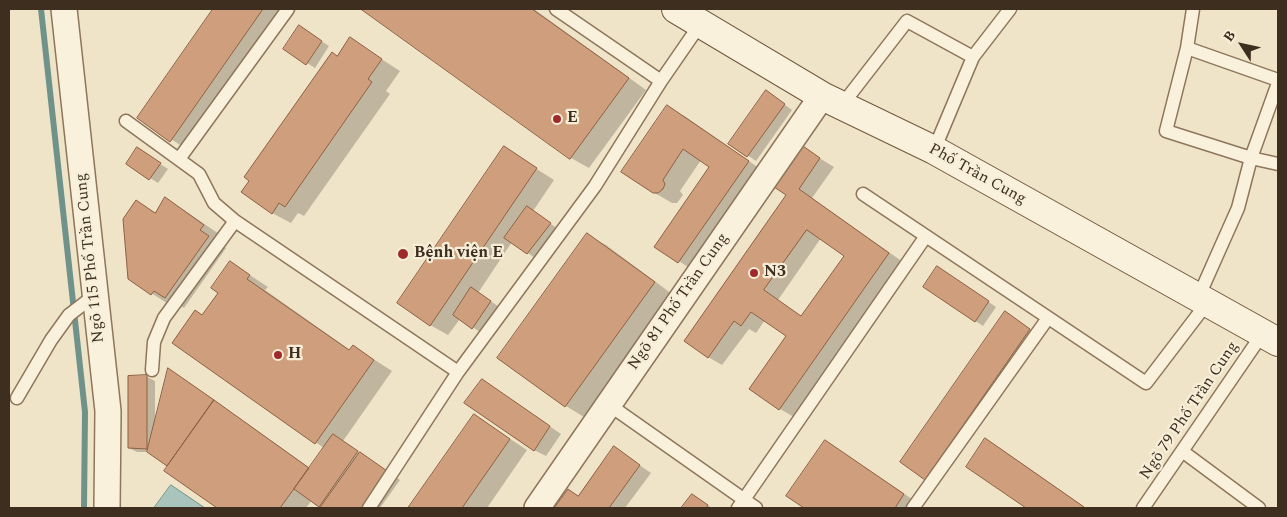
<!DOCTYPE html>
<html>
<head>
<meta charset="utf-8">
<style>
	body { margin:0 }
	#map { position:relative; width:1287px; height:517px; overflow:hidden; background:#f0e4c8; font-family:Spectral,serif }
	canvas { display:block }
	.frame { position:absolute; inset:0; border:10px solid #3d2e20; pointer-events:none }
	.north { position:absolute; left:1217px; top:20px; width:50px; height:50px; -webkit-text-stroke:4px #f7eed8; paint-order:stroke; rotate:305deg; font-size:14px; font-weight:700; line-height:20px; text-align:center; color:#3d2e20 }
	.north::after { content:''; display:block; margin:auto; width:18px; height:22px; background:#3d2e20; clip-path:polygon(50% 0,100% 100%,50% 72%,0 100%) }
</style>
</head>
<body>
<div id="map">
<canvas width="1287" height="517"></canvas>
<div class="frame"></div>
<div class="north">B</div>
</div>
<script>
const g = document.querySelector('canvas').getContext('2d');
g.lineJoin = 'round';
function fill(path, color) { g.fillStyle = color; g.fill(path, 'evenodd'); }
function stroke(path, color, width, dash) { g.strokeStyle = color; g.lineWidth = width; g.lineCap = dash ? 'butt' : 'round'; g.setLineDash(dash || []); g.stroke(path); }
function write(font, color, halo, rows, align = 'center') {
  g.font = font + ' Spectral,serif'; g.lineWidth = 4.5; g.setLineDash([]); g.textBaseline = 'middle'; g.strokeStyle = halo; g.fillStyle = color; for (const [text, x, y, turn = 0] of rows) {
    g.save(); g.translate(x, y); g.rotate((+turn || 0) * Math.PI / 180); g.textAlign = isNaN(turn) ? turn : align; if (halo) g.strokeText(text, 0, 0); g.fillText(text, 0, 0); g.restore();
  }
}
const water = new Path2D(`
	M171,485L205,508H154Z`);
const shadow = new Path2D(`
	M214,9H289L189,151L138,117Z
	M363,9H534L646,90L589,168L571,158Z
	M307,32L329,46L315,68L285,49Z
	M350,39L400,71L386,91L390,94L304,216L298,213L291,223L272,213L338,57Z
	M774,97L792,110L756,161L730,143Z
	M668,107L686,117L766,173L697,273L656,246L711,167L701,160L680,191L683,195L677,203H672L653,192Z
	M504,148L554,180L533,211L558,229L535,258L512,242L478,293L498,306L480,332L460,319L448,335L430,325Z
	M803,148L834,167L812,198L903,262L794,417L780,409L788,336L765,320L756,333L749,329L722,365L708,357L788,195ZM821,238L845,255L802,317L778,300Z
	M145,154L168,169L158,183L128,164Z
	M166,199L184,210L222,236L218,242L226,248L184,308L173,301L170,305L129,279L137,202L156,213Z
	M587,235L606,245L672,294L584,417L566,406Z
	M230,262L268,287L265,290L350,350L353,346L392,371L343,441L400,480L380,508H322L312,500L306,508H219L166,470L168,466L149,452H137L129,448L147,377L155,381V422L169,370L187,381L310,468L324,448L173,343L203,316L219,293Z
	M945,272L996,307L983,326L924,287Z
	M1005,313L1041,336L937,485L902,462Z
	M482,380L561,434L546,456L534,450Z
	M474,415L527,450L487,508H409Z
	M825,441L918,503L915,508H807L788,495Z
	M614,448L651,473L625,508H556L568,490L579,496Z
	M1000,448L1086,508H1028L967,466Z
	M692,495L700,500L712,508H683Z`);
const stream = new Path2D(`
	M41,9L85,412L84,508`);
const building = new Path2D(`
	M213,9H263L170,142L137,118Z
	M361,9H532L629,78L570,159Z
	M299,25L322,41L306,65L283,49Z
	M350,37L382,59L368,79L372,82L285,207L279,203L272,214L241,192L249,181L244,177L332,52L337,56Z
	M766,90L785,104L747,157L728,144Z
	M667,105L749,161L678,263L654,247L709,167L683,149L663,180L665,184L663,189L658,193H653L621,172Z
	M504,146L537,168L430,326L397,303Z
	M803,146L820,158L799,189L889,253L779,410L749,389L786,336L751,312L741,326L734,321L708,358L684,341L786,195L774,187ZM807,230L844,256L801,316L764,290Z
	M137,147L161,163L149,180L126,164Z
	M165,197L204,225L200,230L209,236L165,298L154,291L151,295L128,279L123,219L136,200L155,213Z
	M527,206L551,223L527,254L504,238Z
	M587,233L655,282L565,407L497,358Z
	M230,261L250,275L247,279L349,350L353,345L374,360L315,444L172,343L195,310L202,315L218,293L211,288Z
	M937,266L989,301L975,322L923,287Z
	M471,287L491,301L472,329L453,315Z
	M1005,311L1030,329L925,480L900,462Z
	M168,368L214,400L167,466L147,452Z
	M147,375V449L128,448V376Z
	M482,379L550,426L534,451L464,403Z
	M214,400L309,468L280,508H217L164,471Z
	M474,414L510,439L462,508H408Z
	M333,434L358,451L319,507L294,489Z
	M985,438L1084,507L1083,508H1026L966,467Z
	M825,440L904,494L895,508H804L786,496Z
	M614,446L640,465L609,508H554L568,489L578,496Z
	M360,452L390,473L364,508H320Z
	M692,494L708,505L706,508H681Z`);
const lane = new Path2D(`
	M556,9L661,81
	M1193,9L1187,48L1166,131L1251,158L1278,164
	M1187,48L1278,80
	M842,105L907,21L973,57
	M126,121L199,174L214,203L235,221L458,372
	M934,150L973,57L1010,9
	M179,159L288,9
	M863,194L1146,383L1207,303
	M1198,298L1238,208L1251,158L1278,83
	M152,370L154,342L164,318L235,221
	M17,398L51,340L69,315L95,295
	M608,404L756,508
	M1182,451L1259,508
	M369,508L458,372L595,186L661,81L701,23
	M738,508L926,236
	M913,508L1048,318
	M1143,508L1263,333`);
const street = new Path2D(`
	M64,9L108,411L107,508
	M537,508L822,96`);
const secondary = new Path2D(`
	M676,9L822,96L934,150L1278,342`);
const markers = [
	[557,119,5,"#9e2a2b"],
	[403,254,6,"#9e2a2b"],
	[754,273,5,"#9e2a2b"],
	[278,355,5,"#9e2a2b"]
];
const poiNames = [
	["E",567,119],
	["Bệnh viện E",414,254],
	["N3",764,273],
	["H",288,355]
];
const streetNames = [
	["Phố Trần Cung",977,175,29],
	["Ngõ 115 Phố Trần Cung",91,258,-96],
	["Ngõ 81 Phố Trần Cung",679,302,-55],
	["Ngõ 79 Phố Trần Cung",1190,411,-56]
];
fill(water, '#a9c4bc');
stroke(water, '#6f938a', 1);
fill(shadow, '#0003');
stroke(stream, '#6f938a', 6);
fill(building, '#cf9f7d');
stroke(building, '#8d5f41', 1);
stroke(lane, '#8d765c', 15);
stroke(street, '#8d765c', 28);
stroke(secondary, '#6f573f', 30);
stroke(lane, '#faf1dc', 12);
stroke(street, '#faf1dc', 25);
stroke(secondary, '#faf1dc', 28);
for (const [x, y, r, color] of markers) { const dot = new Path2D(); dot.arc(x, y, r, 0, 2 * Math.PI); g.fillStyle = color; g.fill(dot); stroke(dot, '#f7eed8', 2); }
write('bold 16px', '#3d2e20', '#f7eed8', poiNames, 'left');
write('16px', '#3d2e20', '#f7eed8', streetNames);
</script>
</body>
</html>
